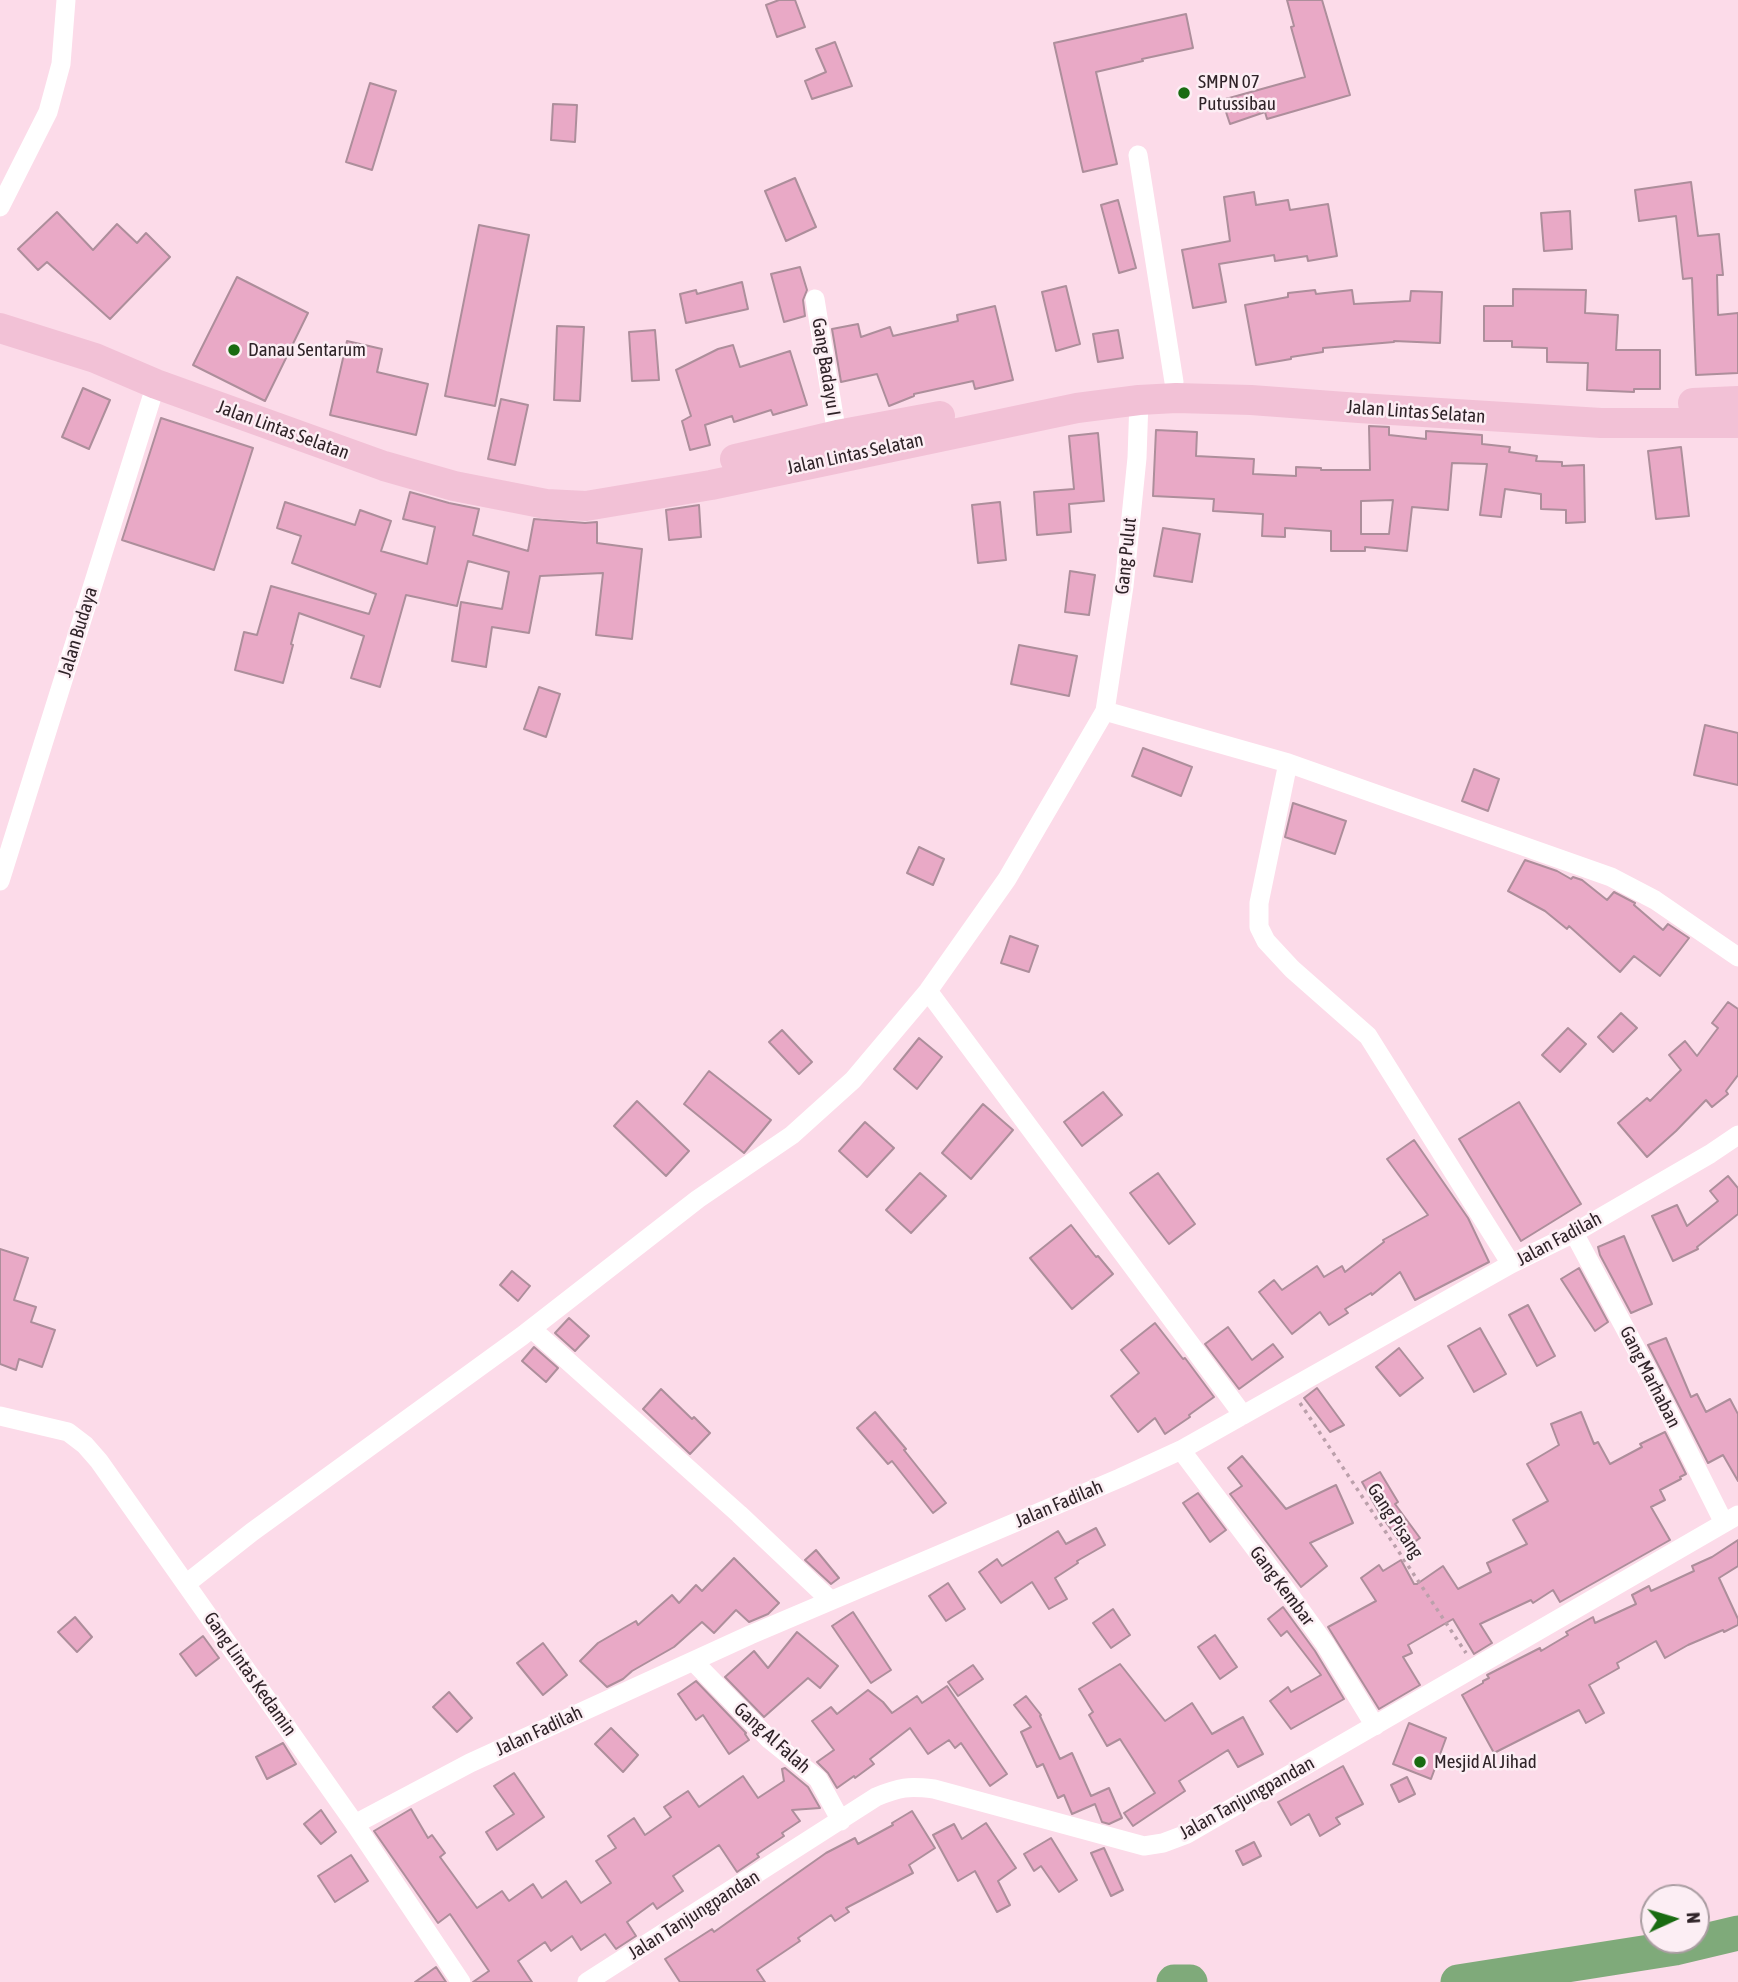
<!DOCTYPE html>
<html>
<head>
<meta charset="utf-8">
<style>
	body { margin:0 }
	#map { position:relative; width:1738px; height:1982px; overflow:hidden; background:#fcdbe9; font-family:"Asap Condensed",sans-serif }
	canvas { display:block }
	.north { position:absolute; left:1640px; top:1884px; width:70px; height:70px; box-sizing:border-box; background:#fceef4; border:2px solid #aa9da2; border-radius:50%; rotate:86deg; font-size:19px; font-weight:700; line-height:28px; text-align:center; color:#2f2328 }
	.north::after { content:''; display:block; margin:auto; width:24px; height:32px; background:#196b11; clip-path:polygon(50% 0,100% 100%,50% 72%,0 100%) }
</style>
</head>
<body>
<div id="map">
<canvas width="1738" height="1982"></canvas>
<div class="north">N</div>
</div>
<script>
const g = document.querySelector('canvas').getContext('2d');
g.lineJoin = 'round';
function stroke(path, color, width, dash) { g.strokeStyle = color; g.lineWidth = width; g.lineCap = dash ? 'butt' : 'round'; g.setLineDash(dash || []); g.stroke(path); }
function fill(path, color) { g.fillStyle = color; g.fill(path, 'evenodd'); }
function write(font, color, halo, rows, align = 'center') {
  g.font = font + ' "Asap Condensed",sans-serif'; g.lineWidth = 5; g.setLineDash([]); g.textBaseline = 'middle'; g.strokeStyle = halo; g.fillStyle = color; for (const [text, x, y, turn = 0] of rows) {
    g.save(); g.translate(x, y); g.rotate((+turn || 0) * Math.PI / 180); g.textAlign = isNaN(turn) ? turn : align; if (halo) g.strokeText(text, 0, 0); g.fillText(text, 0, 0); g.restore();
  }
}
const river = new Path2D(`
	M1174,1982H1190
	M1458,1982L1675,1948L1738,1933`);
const building = new Path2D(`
	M779,0H795L805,27L777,37L766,5Z
	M1287,0H1322L1350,95L1267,119L1265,112L1230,124L1222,100L1305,77L1291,27L1294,26Z
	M1186,14L1193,48L1142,59L1143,61L1096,72L1117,164L1083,172L1054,43Z
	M835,42L852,86L812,99L805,81L826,72L816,49Z
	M370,83L396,91L372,170L346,162Z
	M553,104L577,105L575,142L551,140Z
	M795,178L816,227L786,241L765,191Z
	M1691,182L1698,236L1719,234L1723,275H1717L1718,315L1738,313V373L1696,375L1692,278L1683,279L1676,216L1639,221L1635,190Z
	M1254,192L1256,205L1288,200L1290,210L1328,204L1337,256L1308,261L1307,256L1275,261L1274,255L1219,264L1226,302L1193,308L1182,250L1230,241L1224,197Z
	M1118,200L1136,268L1119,273L1101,205Z
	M1570,211L1572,249L1544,251L1541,213Z
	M57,212L93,250L117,224L137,243L146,233L170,257L110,319L47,262L38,270L18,249Z
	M479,225L529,235L495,406L445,396Z
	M800,267L807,290L803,300L805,316L784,322L771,274Z
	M237,277L308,313L265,401L193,365Z
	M742,282L748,309L686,323L680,294L696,290L697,294Z
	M1066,286L1080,344L1056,351L1042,292Z
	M1513,289L1586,290L1585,313L1618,315L1616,350H1660V389H1634V392L1587,390L1588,363L1547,362V348L1512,347V341H1484V306H1513Z
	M1315,290L1316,294L1352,290L1354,304L1410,301L1411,291L1442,292L1440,343L1394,341V342L1323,348V352L1291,357V359L1256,365L1245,305L1288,297V293Z
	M995,306L1013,380L975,389L973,381L914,394V396L889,406L877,374L841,382L832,329L858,324L861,337L890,327L893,336L958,321L957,315Z
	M557,326L584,327L580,401L554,400Z
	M655,330L659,380L632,381L629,332Z
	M1118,330L1123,358L1098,362L1093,334Z
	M347,341L382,349L377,372L428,384L416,435L330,415Z
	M733,345L740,367L790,351L807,405L773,415L771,410L734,422L732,416L705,425L710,445L690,450L682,421L691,416L676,370L718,349Z
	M83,388L110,400L89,449L62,437Z
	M501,399L528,405L515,465L488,459Z
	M161,418L253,448L214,570L122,540Z
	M1369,426L1389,427V435L1426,439V431L1482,435V444L1510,447L1509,452L1537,456L1536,461L1562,462V466L1584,465L1585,522L1566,523V510L1541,509V494L1505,489L1501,517L1480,515L1487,464L1452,463L1448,510L1412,507L1407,551L1365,547V551H1331V531L1285,528V537L1262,536L1263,514L1213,511L1214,499L1153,496L1156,430L1197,432L1196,456L1254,459L1253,474L1296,476V467L1321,468V470H1370ZM1393,500L1389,534H1361V501Z
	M1098,433L1104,501L1069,504L1071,532L1037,535L1034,492L1074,489L1069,436Z
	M1681,447L1689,516L1656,519L1648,451Z
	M410,492L449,503L479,509L473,535L528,551L534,519L585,523L597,522V543L642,549L632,639L596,635L603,573L540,576L529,633L492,627L486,667L452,661L461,602L502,609L509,572L468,561L457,606L406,595L380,687L351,678L364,636L299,613L291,644L293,645L283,683L235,670L244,632L257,635L271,586L369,614L376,594L292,563L301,536L277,528L285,502L355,525L360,510L391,521L381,551L427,564L435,527L403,519Z
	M1000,502L1006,560L978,563L972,505Z
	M699,505L701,537L669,540L666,510Z
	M1163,528L1200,534L1192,582L1154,576Z
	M1070,571L1095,575L1089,615L1065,612Z
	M1019,645L1077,656L1069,696L1011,684Z
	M539,687L560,694L546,737L524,729Z
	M1705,725L1738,733V785L1694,775Z
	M1143,748L1192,767L1181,796L1132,776Z
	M1474,769L1499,779L1488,811L1462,801Z
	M1293,803L1346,821L1335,854L1285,837Z
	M919,847L944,859L933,885L907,873Z
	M1525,860L1557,871L1571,879L1573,877L1582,880L1607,900L1614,892L1635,903L1634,905L1663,930L1668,924L1689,938L1660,976L1634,956L1620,972L1569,926L1567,929L1545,911L1508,891Z
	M1010,936L1038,946L1029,972L1001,963Z
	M1728,1002L1738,1009V1075L1726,1091L1728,1094L1712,1107L1706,1100L1676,1131L1647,1157L1618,1123L1647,1098L1650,1101L1681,1070L1669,1055L1685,1041L1697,1056L1718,1028L1712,1023Z
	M1621,1013L1637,1028L1613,1052L1598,1037Z
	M1568,1028L1586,1044L1560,1072L1542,1055Z
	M782,1030L812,1062L799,1074L769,1042Z
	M919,1038L942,1057L917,1089L894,1069Z
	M709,1071L771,1120L744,1153L684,1104Z
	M1103,1092L1122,1115L1082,1146L1064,1122Z
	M637,1101L689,1151L666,1176L614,1126Z
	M1519,1102L1581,1204L1521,1241L1459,1139Z
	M983,1104L1013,1130L971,1179L942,1153Z
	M865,1122L894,1148L867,1177L839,1151Z
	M1414,1140L1468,1218L1489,1262L1415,1300L1400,1272L1372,1295L1371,1293L1345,1309L1348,1313L1329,1325L1320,1312L1292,1334L1259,1292L1274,1280L1282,1290L1317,1266L1324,1277L1342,1266L1345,1272L1384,1242L1383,1240L1428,1215L1387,1159Z
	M920,1173L946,1196L911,1233L886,1210Z
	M1158,1173L1195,1224L1169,1244L1130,1193Z
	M1728,1176L1738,1188V1214L1697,1247L1698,1249L1673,1261L1652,1216L1677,1205L1687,1226L1718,1201L1710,1191Z
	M1071,1225L1096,1257L1098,1256L1113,1274L1072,1309L1030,1258Z
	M1624,1236L1652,1304L1631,1313L1600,1255L1598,1247Z
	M0,1249L28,1258L14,1300L36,1307L31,1322L55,1330L42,1367L19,1359L16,1370L0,1364Z
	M1579,1268L1608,1322L1595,1331L1561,1279Z
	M512,1271L530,1286L518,1301L500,1285Z
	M1528,1305L1555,1356L1537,1366L1509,1315Z
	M569,1318L589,1336L575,1351L555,1333Z
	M1155,1323L1183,1359L1185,1358L1214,1397L1189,1415L1190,1417L1165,1434L1155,1418L1138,1432L1111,1396L1139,1373L1121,1350Z
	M1228,1327L1252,1360L1273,1344L1283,1357L1239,1389L1205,1344Z
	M1480,1328L1506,1374L1474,1392L1448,1346Z
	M1666,1338L1691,1397L1697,1394L1706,1412L1730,1399L1738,1414V1481L1723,1455L1708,1463L1648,1345Z
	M534,1347L558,1368L546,1382L522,1361Z
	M1399,1348L1423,1378L1400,1396L1376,1367Z
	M1317,1388L1344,1425L1330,1432L1304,1398Z
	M661,1389L692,1419L694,1417L710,1433L690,1454L643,1409Z
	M875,1412L906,1449L904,1450L946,1503L933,1513L892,1461L888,1464L857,1428Z
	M1581,1412L1594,1444L1598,1442L1610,1464L1642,1447L1640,1444L1665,1432L1686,1474L1680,1477L1681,1479L1660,1490L1665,1500L1651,1507L1670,1540L1560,1602L1553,1590L1533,1603L1531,1600L1480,1624L1492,1643L1474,1654L1453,1619L1408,1645L1412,1653L1403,1657L1420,1685L1379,1709L1328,1627L1376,1601L1361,1578L1379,1565L1383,1571L1401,1560L1414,1584H1417L1443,1566L1458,1589L1491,1572L1487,1563L1527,1544L1513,1520L1548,1501L1527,1464L1559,1445L1551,1424Z
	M1242,1456L1286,1509L1336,1485L1353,1523L1310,1543L1327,1566L1301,1587L1230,1494L1242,1486L1228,1468Z
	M1380,1472L1398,1502L1395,1504L1420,1538L1405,1549L1380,1514L1362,1482Z
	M1198,1493L1226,1530L1210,1542L1183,1503Z
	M1096,1528L1105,1545L1077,1561L1078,1563L1055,1578L1067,1599L1049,1609L1032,1582L1001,1603L979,1572L997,1559L1002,1566L1058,1531L1066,1544Z
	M1738,1540V1566L1719,1578L1738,1619V1625L1724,1632L1723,1630L1688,1645L1665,1658L1656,1641L1617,1663L1619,1668L1589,1685L1604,1713L1586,1723L1579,1710L1494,1753L1462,1695L1483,1683V1681L1489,1678L1487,1675L1540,1648L1541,1651L1568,1635L1566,1632L1593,1617L1595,1623L1636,1604L1632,1595L1649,1586L1651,1591L1694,1571L1692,1566L1712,1557Z
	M816,1550L839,1578L831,1584L805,1560Z
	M734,1558L779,1603L768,1614L749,1622L736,1610L714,1633L702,1622L674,1647L632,1671L623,1679L607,1687L580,1661L598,1643L636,1621L638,1625L672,1595L679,1603L696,1585L702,1591Z
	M948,1583L965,1609L946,1621L929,1596Z
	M1283,1607L1315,1651L1344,1699L1291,1729L1270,1701L1288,1687L1291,1692L1321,1675L1287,1631L1281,1636L1268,1619Z
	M1113,1609L1130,1635L1111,1648L1093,1623Z
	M853,1612L891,1670L871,1683L832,1626Z
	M75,1617L92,1637L77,1652L58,1632Z
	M797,1632L838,1666L820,1688L808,1678L764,1717L725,1677L754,1651L768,1668Z
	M1215,1635L1237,1667L1220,1679L1198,1647Z
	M203,1636L219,1658L196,1676L180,1654Z
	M543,1643L567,1675L543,1695L517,1663Z
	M1120,1664L1165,1721L1192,1703L1212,1734L1243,1717L1263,1754L1238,1767L1228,1750L1179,1781L1185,1791L1133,1826L1124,1813L1155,1793L1120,1739L1107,1746L1089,1715L1093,1712L1079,1689Z
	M973,1665L983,1679L958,1696L948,1682Z
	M696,1681L746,1733L745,1734L749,1740L729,1754L703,1715L696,1720L678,1694Z
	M947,1686L1007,1774L990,1786L961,1743L955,1748L949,1740L928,1754L910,1728L870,1759L874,1764L855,1778L854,1776L837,1788L828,1773L817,1762L834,1750L812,1721L831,1707L837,1714L868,1690L883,1702L892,1713L917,1696L922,1703Z
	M449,1692L472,1718L457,1732L433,1707Z
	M1026,1696L1041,1715L1040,1716L1060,1759L1072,1753L1091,1796L1109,1788L1122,1818L1109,1824L1102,1822L1095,1804L1072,1814L1064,1795L1058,1798L1043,1764L1037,1767L1021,1732L1031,1727L1014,1705Z
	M1409,1723L1446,1738L1431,1779L1393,1764Z
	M611,1728L638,1755L623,1772L595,1744Z
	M283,1743L296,1764L267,1779L256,1757Z
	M1343,1766L1363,1804L1336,1818L1340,1824L1320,1836L1309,1814L1291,1825L1278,1802Z
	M785,1768L808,1787L820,1808L792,1810L800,1821L782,1833L784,1836L757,1854L759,1857L737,1872L719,1845L673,1876L683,1891L657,1909L653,1903L627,1922L636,1936L616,1949L605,1934L581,1950L572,1936L551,1951L545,1942L518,1961L532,1982H473L489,1971L450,1914L438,1923L374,1831L411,1809L428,1838L432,1835L445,1853L440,1857L477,1908L502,1891L509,1901L533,1884L542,1898L566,1881L581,1903L611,1883L596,1861L616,1848L608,1836L634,1818L645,1835L671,1817L664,1807L688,1791L699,1807L743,1776L758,1798L784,1781L782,1769Z
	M514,1773L544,1817L497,1850L486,1832L514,1814L494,1786Z
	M1407,1777L1415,1794L1399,1802L1391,1785Z
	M321,1810L336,1832L321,1844L304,1824Z
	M912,1811L935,1848L909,1865L913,1873L846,1908L849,1912L835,1921L831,1915L798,1938L800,1941L757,1970L765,1982H680L665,1959L712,1929L714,1932L826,1853L855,1838L858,1844L893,1825L892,1823Z
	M986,1823L1016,1868L998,1881L1010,1905L997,1912L975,1871L958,1881L933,1835L954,1824L962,1839Z
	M1051,1838L1077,1880L1059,1892L1041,1866L1034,1871L1024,1854Z
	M1254,1842L1261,1856L1243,1865L1236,1851Z
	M1104,1848L1123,1890L1111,1896L1091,1853Z
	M351,1855L368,1881L335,1902L318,1876Z
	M436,1967L446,1982H415Z`);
const path = new Path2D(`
	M1300,1403L1466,1653`);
const minor = new Path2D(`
	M1138,155L1174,382
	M0,207L48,112L61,64L66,0
	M815,299L837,435
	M1105,711L1288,763L1611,877L1655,900L1738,957
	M1288,763L1259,903V927L1266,941L1292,969L1368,1036L1511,1264
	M0,881L156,384
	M928,991L1243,1415
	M1574,1233L1650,1375L1724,1523
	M532,1329L739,1514L830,1600
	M0,1416L68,1432L85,1445L99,1461L355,1824L461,1982
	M1181,1450L1287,1591L1325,1644L1375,1726
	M186,1584L252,1532L522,1336L698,1199L792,1135L853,1080L928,991L1007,879L1105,711L1124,586L1137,458L1139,400
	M694,1662L770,1740L818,1779L841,1821
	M355,1824L470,1763L750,1635L1120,1478L1181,1450L1511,1264L1574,1233L1710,1154L1738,1135
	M587,1982L876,1797C900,1787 908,1786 934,1789L1144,1846L1163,1843L1187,1834L1738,1515`);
const highway = new Path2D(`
	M0,328L95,358L156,384L384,466L454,486L546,504L586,506L711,485L1077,408L1139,400L1176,398L1251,400L1359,408L1601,423H1738
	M1693,403L1738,401
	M735,459L837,435L940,416`);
const markers = [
	[1184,93,7,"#196b11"],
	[234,350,7,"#196b11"],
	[1420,1762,7,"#196b11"]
];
const poiNames = [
	["SMPN 07",1198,82],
	["Putussibau",1198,104],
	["Danau Sentarum",248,350],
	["Mesjid Al Jihad",1434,1762]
];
const streetNames = [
	["Gang Badayu I",826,367,81],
	["Jalan Lintas Selatan",1416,412,4],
	["Jalan Lintas Selatan",283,430,20],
	["Jalan Lintas Selatan",855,454,-12],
	["Gang Pulut",1126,556,-84],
	["Jalan Budaya",78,632,-73],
	["Jalan Fadilah",1559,1239,-28],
	["Gang Marhaban",1650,1377,63],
	["Jalan Fadilah",1059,1504,-23],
	["Gang Pisang",1395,1521,57],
	["Gang Kembar",1282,1586,53],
	["Gang Lintas Kedamin",250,1674,55],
	["Jalan Fadilah",539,1731,-25],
	["Gang Al Falah",772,1738,42],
	["Jalan Tanjungpandan",1247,1798,-29],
	["Jalan Tanjungpandan",694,1915,-32]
];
stroke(river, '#7faa7a', 35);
fill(building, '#e9a9c6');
stroke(building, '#ad8e9b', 2);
stroke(path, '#bba0ab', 3.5, [3.5, 5]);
stroke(minor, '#fff', 19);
stroke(highway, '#f2c1d6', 30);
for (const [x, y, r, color] of markers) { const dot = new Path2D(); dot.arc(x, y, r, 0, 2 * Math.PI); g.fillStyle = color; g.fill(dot); stroke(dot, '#fceef4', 2.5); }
write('19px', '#2f2328', '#fceef4', poiNames, 'left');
write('19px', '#2f2328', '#fceef4', streetNames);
</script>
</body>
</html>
